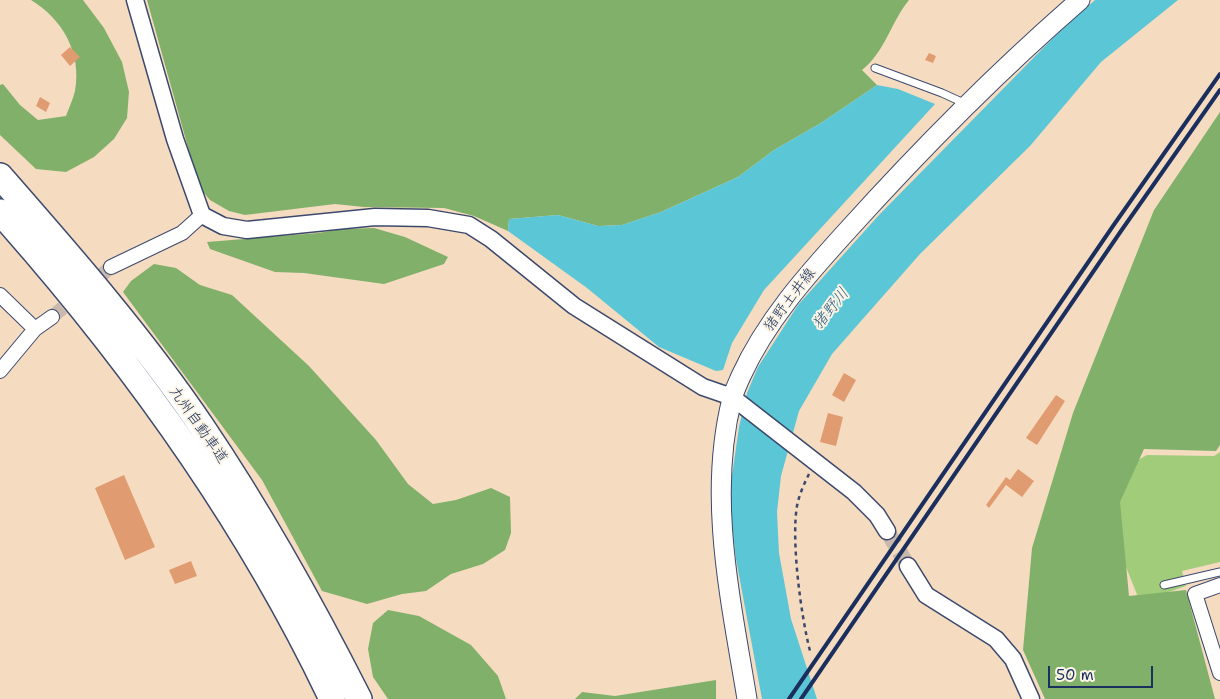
<!DOCTYPE html>
<html>
<head>
<meta charset="utf-8">
<style>
	body { margin:0 }
	#map { position:relative; width:1220px; height:699px; overflow:hidden; background:#f5dcc0; font-family:"Shantell Sans",sans-serif }
	canvas { display:block }
	.scale { position:absolute; left:1048px; top:666px; width:105px; height:22px; box-sizing:border-box; border:2px solid #1b2f5e; border-top:0; padding-left:6px; font-size:15px; line-height:18px; white-space:nowrap; color:#1b2f5e; -webkit-text-stroke:4px #fcf5e5; paint-order:stroke }
</style>
</head>
<body>
<div id="map">
<canvas width="1220" height="699"></canvas>
<div class="scale">50 m</div>
</div>
<script>
const g = document.querySelector('canvas').getContext('2d');
g.lineJoin = 'round';
function fill(path, color) { g.fillStyle = color; g.fill(path, 'evenodd'); }
function stroke(path, color, width, dash) { g.strokeStyle = color; g.lineWidth = width; g.lineCap = dash ? 'butt' : 'round'; g.setLineDash(dash || []); g.stroke(path); }
function write(font, color, halo, rows, align = 'center') {
  g.font = font + ' "Shantell Sans","Klee One",sans-serif'; g.lineWidth = 4; g.setLineDash([]); g.textBaseline = 'middle'; g.strokeStyle = halo; g.fillStyle = color; for (const [text, x, y, turn = 0] of rows) {
    g.save(); g.translate(x, y); g.rotate((+turn || 0) * Math.PI / 180); g.textAlign = isNaN(turn) ? turn : align; if (halo) g.strokeText(text, 0, 0); g.fillText(text, 0, 0); g.restore();
  }
}
const green = new Path2D(`
	M1220,452V562L1182,571L1186,586L1140,602L1110,527L1129,465L1147,455L1214,456Z`);
const forest = new Path2D(`
	M31,0H83L104,28L122,62L129,92L127,118L114,139L94,157L66,172L36,169L0,135V85L3,84L20,105L38,120L66,116C69,108 73,99 75,91C82,52 62,19 31,0Z
	M147,0H909C891,22 885,52 862,70L877,85L821,123L774,150L738,177L661,212L622,225L598,226L558,215L509,219L508,231L474,216L444,208L364,207L335,204L245,215L229,211L210,200L199,187Z
	M1220,112V445L1216,451L1144,449L1120,502L1129,596L1186,590L1215,699H1045L1023,650L1032,548L1073,413L1154,210Z
	M374,228L405,237L448,257L444,264L384,284L304,273L275,272L210,249L207,242L318,233L343,229Z
	M154,264L176,268L200,285L232,295L309,366L376,440L408,484L433,504L456,500L491,488L510,497L511,533L505,550L483,564L451,574L426,591L402,594L367,604L322,591L262,480L123,292L131,281Z
	M388,610L419,616L471,645L498,676L506,699H388L373,677L368,649L373,623Z
	M716,680V699H575L582,692L615,696Z`);
const water = new Path2D(`
	M1095,0H1178L1101,62L1030,146L920,254L832,354L799,411L781,476L777,512L779,553L791,619L817,699H762L736,559L729,497L739,427L747,393L758,367L798,305L879,215L1055,36Z
	M877,85L898,89L935,104L764,290L732,343L723,370L716,371L659,347L587,288L508,231L509,219L558,215L598,226L622,225L661,212L738,177L774,150L821,123Z`);
const building = new Path2D(`
	M70,47L80,57L70,66L61,55Z
	M929,53L936,56L933,63L925,60Z
	M40,97L50,103L46,112L36,106Z
	M844,373L856,380L844,402L832,395Z
	M1056,395L1065,401L1037,445L1026,438Z
	M828,413L843,417L836,446L820,442Z
	M1018,469L1034,481L1022,497L1006,485L989,508L986,505L1006,477L1010,480Z
	M124,475L155,547L125,560L95,488Z
	M191,561L197,576L175,584L169,570Z`);
const minorTunnel = new Path2D(`
	M52,317L111,267`);
const tertiaryTunnel = new Path2D(`
	M887,531L908,566`);
const path = new Path2D(`
	M809,474C804,484 799,495 797,506C791,541 801,616 810,651`);
const service = new Path2D(`
	M875,68L942,93L966,104
	M1164,585L1220,572`);
const minor = new Path2D(`
	M111,267L182,233L202,215
	M0,295L35,329
	M0,371L35,329L52,317
	M1220,585L1195,594L1220,673`);
const tertiary = new Path2D(`
	M135,0L175,139L202,215L223,226L247,230L375,217L428,218L469,225L491,239L574,306L703,387L732,397L854,492L877,515L887,531
	M908,566L926,595L996,639L1013,659L1031,699`);
const secondary = new Path2D(`
	M747,699C731,601 707,497 732,399C734,391 738,383 741,376C766,321 807,275 847,231C921,149 997,72 1080,0`);
const motorway = new Path2D(`
	M0,176C70,256 142,338 202,427C260,513 312,606 359,699
	M0,212C130,358 248,522 332,699`);
const rail = new Path2D(`
	M789,699L1113,226L1220,74
	M801,699L1121,231L1220,90`);
const streetNames = [
	["猪野土井線",790,300,-53],
	["九州自動車道",198,425,55]
];
const waterNames = [
	["猪野川",831,309,-51]
];
fill(green, '#a1cd7a');
fill(forest, '#80b06a');
fill(water, '#5bc6d6');
fill(building, '#e09b71');
stroke(minorTunnel, '#c9b9ac', 14, [14, 7]);
stroke(tertiaryTunnel, '#c9b9ac', 16, [16, 8]);
stroke(service, '#3c496d', 9);
stroke(minor, '#3c496d', 16);
stroke(tertiary, '#3c496d', 19);
stroke(secondary, '#3c496d', 21);
stroke(motorway, '#3c496d', 28);
stroke(path, '#3c496d', 2.5, [4, 4]);
stroke(service, '#fff', 7);
stroke(minor, '#fff', 14);
stroke(tertiary, '#fff', 16);
stroke(secondary, '#fff', 19);
stroke(motorway, '#fff', 25);
stroke(rail, '#1b2f5e', 4);
write('15px', '#1b2f5e', '#fcf5e5', streetNames);
write('italic 16px', '#2e5c82', '#fcf5e5', waterNames);
</script>
</body>
</html>
